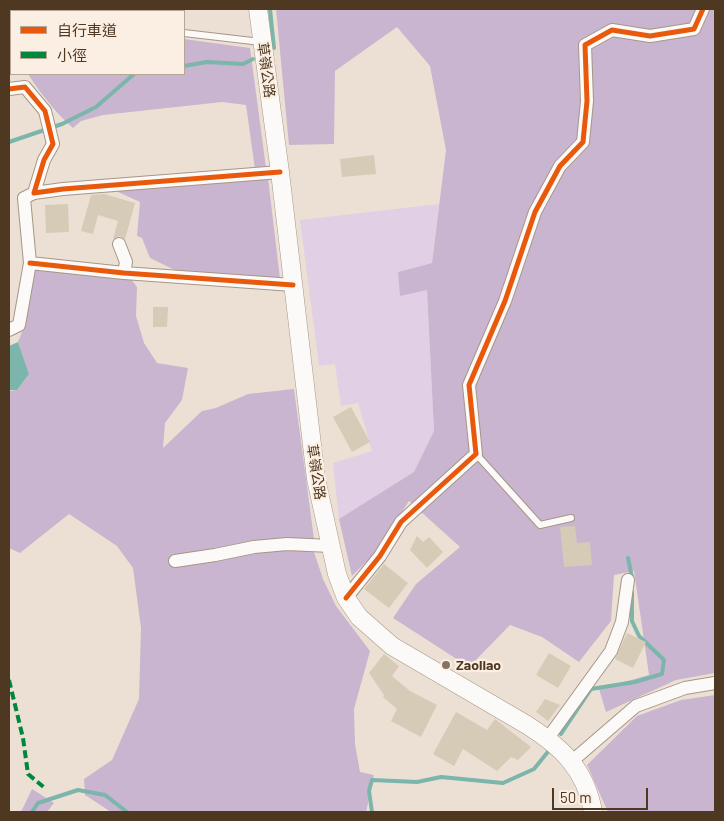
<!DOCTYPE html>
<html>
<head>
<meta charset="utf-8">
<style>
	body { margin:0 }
	#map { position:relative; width:724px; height:821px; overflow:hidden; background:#ece0d4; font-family:Barlow,"Noto Sans TC",sans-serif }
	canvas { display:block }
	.frame { position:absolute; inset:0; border:10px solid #4f3821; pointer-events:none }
	.legend { position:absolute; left:10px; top:10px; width:175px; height:65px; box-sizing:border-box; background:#fbefe4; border:1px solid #b6a696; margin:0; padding:6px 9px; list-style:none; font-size:15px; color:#4f3821 }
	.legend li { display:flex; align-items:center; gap:10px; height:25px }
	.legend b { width:25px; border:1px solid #b6a696 }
	.scale { position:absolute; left:552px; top:788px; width:96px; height:22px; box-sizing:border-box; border:2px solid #4f3821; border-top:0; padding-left:6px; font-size:15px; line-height:18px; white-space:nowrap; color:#4f3821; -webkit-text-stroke:4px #fbefe4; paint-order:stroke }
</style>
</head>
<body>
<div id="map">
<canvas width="724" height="821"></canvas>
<div class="frame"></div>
<ul class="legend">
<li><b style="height:6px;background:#e8590c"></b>自行車道</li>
<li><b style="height:6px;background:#00873e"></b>小徑</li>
</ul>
<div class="scale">50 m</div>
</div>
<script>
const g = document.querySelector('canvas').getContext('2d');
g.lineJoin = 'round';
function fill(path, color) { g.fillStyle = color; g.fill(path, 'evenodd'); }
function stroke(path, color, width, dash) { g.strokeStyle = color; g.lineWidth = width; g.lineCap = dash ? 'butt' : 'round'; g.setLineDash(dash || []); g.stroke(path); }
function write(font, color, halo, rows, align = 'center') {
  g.font = font + ' Barlow,"Noto Sans TC",sans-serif'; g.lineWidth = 4.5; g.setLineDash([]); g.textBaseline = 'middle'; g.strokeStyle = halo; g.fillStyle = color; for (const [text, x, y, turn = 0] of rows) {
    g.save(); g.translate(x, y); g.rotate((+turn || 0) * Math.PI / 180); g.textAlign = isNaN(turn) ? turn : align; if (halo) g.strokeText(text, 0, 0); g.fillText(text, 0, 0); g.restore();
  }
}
const green = new Path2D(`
	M439,204L432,263L398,272L427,290L434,431L415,472L339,519L333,463L372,451L358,403L341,406L335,364L319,366L300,220Z`);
const forest = new Path2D(`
	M276,9H715V673L676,680L606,712L599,689L649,675L634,571L614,575L611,621L579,662L542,637L510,625L469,667L393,618L416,584L460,547L409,501L375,553L352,576L339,519L414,472L434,431L427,290L400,296L398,272L432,263L446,150L430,66L397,27L335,71L334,144L289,145Z
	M184,39L250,48L266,168L255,169L246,105L222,102L103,115L81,121L73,128C55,112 41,94 28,74H184Z
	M268,178L280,279L179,272L150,258L142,238L137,236L140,202L116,191Z
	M34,265L125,271L137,287L136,316L144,343L157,363L188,368L182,400L165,423L163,448L202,411L216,408L248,394L294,389L314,539L253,541L172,556L276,549H313L323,579L336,606L370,651L354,709L355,744L360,772L374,775L366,812H111L85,795L84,779L112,760L139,699L141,628L133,568L117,546L69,514L20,553L9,548V391L17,390L29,374L18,342L24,327Z
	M715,695V812H608L587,765L637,716L681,700Z
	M32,789L54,803L47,812H21Z`);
const water = new Path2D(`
	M18,342L29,374L17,390H9V346Z`);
const stream = new Path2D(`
	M270,9L274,48
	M184,66L207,62L243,64L253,59
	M9,142L62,124L96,107L134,74
	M628,558L632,578
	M561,734L591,689L635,682L662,674L664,660L639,636L632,621V592
	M32,812L38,803L78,790L105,795L127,812
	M372,812L369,791L372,780L417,782L441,777L503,783L534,769L551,748`);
const building = new Path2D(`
	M374,155L376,174L342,177L340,159Z
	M104,194L135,203L125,239L120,236L113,239L118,221L98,215L93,234L81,231L91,195Z
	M68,204L69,232L46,233L45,205Z
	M153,307H168L167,327H153Z
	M351,407L370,442L352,452L333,417Z
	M575,526L577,543L590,542L592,565L564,567L560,527Z
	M417,536L423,542L429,537L443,552L427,568L410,550Z
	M384,564L408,583L389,608L364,589Z
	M627,633L646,642L633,668L615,659Z
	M549,653L571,666L558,688L536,675Z
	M384,654L399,666L392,676L410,691L437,705L421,737L391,721L397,709L383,697L384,695L369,673Z
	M545,699L560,705L548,721L536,712Z
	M456,712L487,730L495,719L531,747L518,760L511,757L497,771L463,749L454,766L433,754Z`);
const lane = new Path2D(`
	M64,9L69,11
	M184,33L261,42
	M476,454L540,525L571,518`);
const street = new Path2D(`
	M9,89L25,87L45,111L53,144L44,160L34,193L63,189L280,172
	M119,244L126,262L124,273
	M30,263L124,273L293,285
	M9,330L19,325L30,263L24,198L34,193
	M175,561L215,555L254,547L287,544L331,546
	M346,598L380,556L401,522L476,454L469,385L505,301L535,212L560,166L583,142L587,101L585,45L612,30L650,36L694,29L703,9
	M548,738L611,651L622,622L628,580
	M571,762L636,706L685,688L715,683`);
const secondary = new Path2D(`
	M258,9L280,172L316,479L337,574L346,598L359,617L392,646L527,725C562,747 586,770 593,812`);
const quiet = new Path2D(`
	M9,680L23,738L28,774L46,789`);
const cycleway = new Path2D(`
	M9,89L25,87L45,111L53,144L44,160L34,193L63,189L280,172
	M30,263L124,273L293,285
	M346,598L380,556L401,522L476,454L469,385L505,301L535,212L560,166L583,142L587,101L585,45L612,30L650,36L694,29L703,9`);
const markers = [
	[446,665,5,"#867360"]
];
const streetNames = [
	["草嶺公路",266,70,82],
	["草嶺公路",316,472,81]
];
const poiNames = [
	["Zaoliao",456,665]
];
fill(green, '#e1cfe6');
fill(forest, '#c9b5cf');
fill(water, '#7bb5ab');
stroke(stream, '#7bb5ab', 4);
fill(building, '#d6cbb7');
stroke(lane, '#a69686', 8);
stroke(street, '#a69686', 14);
stroke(secondary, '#a69686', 19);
stroke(lane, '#fcfaf9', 6);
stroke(street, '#fcfaf9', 12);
stroke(secondary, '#fcfaf9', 18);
stroke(quiet, '#00873e', 4, [8, 4]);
stroke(cycleway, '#e8590c', 5);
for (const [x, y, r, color] of markers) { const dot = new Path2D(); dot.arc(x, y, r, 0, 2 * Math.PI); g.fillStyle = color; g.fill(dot); stroke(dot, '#fbefe4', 2); }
write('14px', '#4f3821', '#fbefe4', streetNames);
write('bold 14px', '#4f3821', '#fbefe4', poiNames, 'left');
</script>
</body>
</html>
